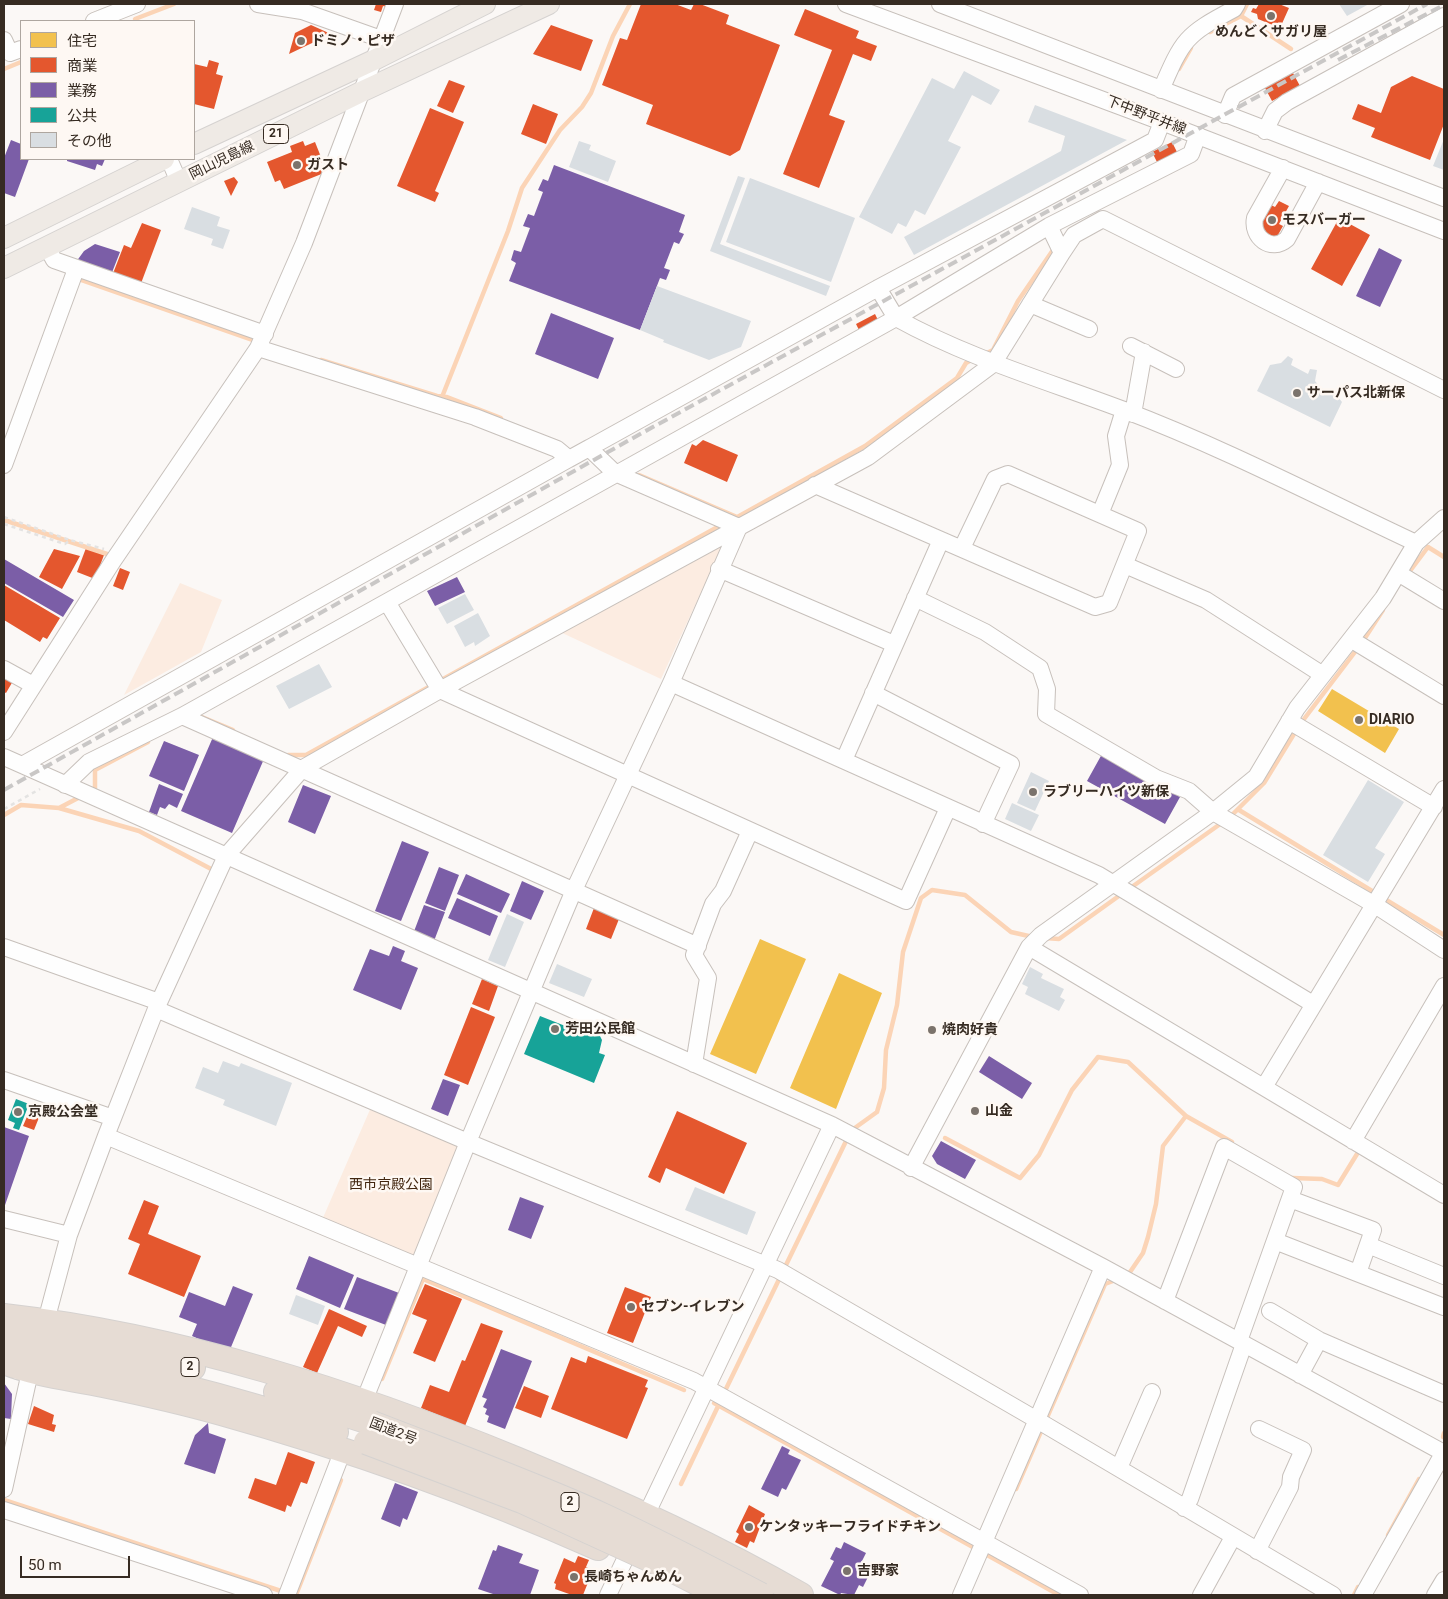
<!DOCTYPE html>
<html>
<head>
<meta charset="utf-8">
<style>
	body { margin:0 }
	#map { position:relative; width:1448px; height:1599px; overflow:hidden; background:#fbf8f6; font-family:Roboto,"Noto Sans JP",sans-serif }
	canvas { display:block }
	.frame { position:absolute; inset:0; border:5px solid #362b22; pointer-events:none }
	.legend { position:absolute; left:20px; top:20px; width:175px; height:140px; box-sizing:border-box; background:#fef8f3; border:1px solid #aea69f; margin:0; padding:6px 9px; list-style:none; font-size:15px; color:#362b22 }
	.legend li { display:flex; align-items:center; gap:10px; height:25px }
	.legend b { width:25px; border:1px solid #aea69f }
	.scale { position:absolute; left:20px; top:1556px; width:110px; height:22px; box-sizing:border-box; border:2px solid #362b22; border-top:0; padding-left:6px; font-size:15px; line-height:18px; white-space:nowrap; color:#362b22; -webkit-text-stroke:4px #fef8f3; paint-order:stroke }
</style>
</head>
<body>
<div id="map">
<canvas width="1448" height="1599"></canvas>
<div class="frame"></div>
<ul class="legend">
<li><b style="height:14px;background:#f2c14e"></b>住宅</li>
<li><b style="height:14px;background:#e4572e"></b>商業</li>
<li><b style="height:14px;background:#7b5ea7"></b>業務</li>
<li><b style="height:14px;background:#17a398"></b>公共</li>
<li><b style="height:14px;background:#d9dee2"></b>その他</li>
</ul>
<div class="scale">50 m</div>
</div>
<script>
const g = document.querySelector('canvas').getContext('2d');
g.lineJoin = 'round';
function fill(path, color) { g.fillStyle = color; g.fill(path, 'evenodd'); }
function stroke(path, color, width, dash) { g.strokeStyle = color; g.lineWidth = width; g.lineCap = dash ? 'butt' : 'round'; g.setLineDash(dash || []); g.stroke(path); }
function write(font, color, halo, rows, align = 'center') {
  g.font = font + ' Roboto,"Noto Sans JP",sans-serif'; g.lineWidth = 5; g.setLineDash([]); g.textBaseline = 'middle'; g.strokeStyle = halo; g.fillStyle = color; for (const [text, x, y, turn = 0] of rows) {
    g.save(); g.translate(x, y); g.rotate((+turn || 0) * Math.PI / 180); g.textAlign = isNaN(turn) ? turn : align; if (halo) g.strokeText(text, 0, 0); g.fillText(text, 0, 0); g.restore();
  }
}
const green = new Path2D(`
	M717,544L722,547L661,679L558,631Z
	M180,583L222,600L201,652L124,695Z
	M372,1105L456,1141L459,1151L413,1259L322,1220Z`);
const homes = new Path2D(`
	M1332,689L1399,729L1385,753L1318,711Z
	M760,939L806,959L756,1074L710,1054Z
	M839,973L882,993L836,1109L790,1088Z`);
const shops = new Path2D(`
	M376,4H391L390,8L383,6L381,12L374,10Z
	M641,4H675L691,10L694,4H700L729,15L726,24L780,45L740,150L730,156L646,124L653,105L602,85L620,38L627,40Z
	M1259,4H1279L1289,8L1280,28L1258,19L1257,14L1251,12L1253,8L1256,9Z
	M805,9L859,31L856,38L877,46L871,61L853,54L829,115L845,121L819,188L783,174L832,50L794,35Z
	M311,25L331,34L289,54L295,33Z
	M551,25L593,40L581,71L533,54Z
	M209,60L219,63L216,74L223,76L214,109L194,104V64L207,67Z
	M1293,73L1300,86L1272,101L1265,88Z
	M1412,76L1444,89V124L1430,160L1371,137L1375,128L1352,119L1358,104L1381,113L1391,87Z
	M449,80L465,86L453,113L437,106Z
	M533,104L558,114L546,144L521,134Z
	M430,108L464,122L435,191L439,193L435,202L397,186Z
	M303,141L305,146L315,142L323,162L320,163L324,173L284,189L280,180L275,182L267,162L292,152L290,146Z
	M1172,142L1177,152L1157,162L1152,152Z
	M234,177L238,182L231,196L224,181Z
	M1279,201L1289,206L1279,224L1283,226L1274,242L1258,233L1263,224L1257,221L1267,203L1275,207Z
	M1339,218L1370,235L1342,286L1311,269Z
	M142,223L161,230L140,286L112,276L124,245L131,248Z
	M875,314L878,320L859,330L856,324Z
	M703,440L738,455L727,482L684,463L692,444L696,446Z
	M86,548L104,555L95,579L77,572Z
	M54,549L80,556L62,589L39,577Z
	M120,568L130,572L123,590L113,586Z
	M4,585L60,618L47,639L43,637L40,642L4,620Z
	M4,676L13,681L6,693L4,692Z
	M594,908L619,919L611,939L586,929Z
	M482,979L498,986L489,1011L472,1004Z
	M471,1007L495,1017L468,1085L444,1075Z
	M677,1111L747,1143L724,1194L666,1168L660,1183L648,1177Z
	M29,1112L40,1115L34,1130L23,1126Z
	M144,1200L159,1206L148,1234L201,1256L184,1297L128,1274L140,1244L128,1239Z
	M425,1284L462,1299L435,1362L413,1353L427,1320L412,1314Z
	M625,1287L651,1297L633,1343L607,1333Z
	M329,1309L367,1326L362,1337L338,1326L317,1373L303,1367Z
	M481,1323L503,1331L465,1426L421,1408L430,1385L449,1392L462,1360L465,1361Z
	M588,1356L648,1380L645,1387L648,1388L627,1439L551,1409L571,1357L586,1363Z
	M524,1386L549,1396L541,1418L515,1408Z
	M34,1406L54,1415L52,1424L56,1425L54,1432L28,1424Z
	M288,1452L315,1462L307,1484L301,1482L291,1507L287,1505L285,1512L248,1498L255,1478L276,1485Z
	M749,1505L765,1514L754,1543L750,1541L747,1548L735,1542L739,1534L736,1532Z
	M578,1556L589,1560L586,1567L593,1570L583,1595H572L555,1589L556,1584L554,1583L564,1558L575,1563Z`);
const offices = new Path2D(`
	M11,140L21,144V159H29L15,197L4,193V158Z
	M67,159H105L102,166L97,164L95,170L67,161Z
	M554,165L685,215L679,232L684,234L679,244L674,242L664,268L670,270L666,280L660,278L640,330L509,281L516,263L511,260L514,250L521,252L530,228L523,226L528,214L534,216L543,192L538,190L543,179L548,181Z
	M95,244L120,252L111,275L76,262L84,251Z
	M1379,248L1402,260L1380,307L1356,296Z
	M551,313L614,338L598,379L535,354Z
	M4,559L74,600L63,617L4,583Z
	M457,577L465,592L435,606L427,591Z
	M213,737L264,759L232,833L181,811Z
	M164,741L199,755L184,791L149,776Z
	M1102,754L1180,797L1165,824L1087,781Z
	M159,784L183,794L177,808L169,804L165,809L160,807L157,815L149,812Z
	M303,785L331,796L315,834L288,822Z
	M402,841L429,852L401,921L375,911Z
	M439,867L459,875L445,911L425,903Z
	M466,874L510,894L501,913L457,894Z
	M522,881L544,891L531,920L510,911Z
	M457,898L498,916L490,936L448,918Z
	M424,905L445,912L434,941L413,934Z
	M393,946L405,951L401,961L418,968L401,1010L353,990L370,949L389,956Z
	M989,1056L1032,1083L1022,1099L979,1072Z
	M443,1079L460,1085L448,1116L431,1109Z
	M4,1127L29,1136L4,1208Z
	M941,1141L976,1160L965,1179L937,1164L932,1156Z
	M520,1197L544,1206L531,1239L508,1230Z
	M309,1256L354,1275L340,1308L296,1289Z
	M357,1277L399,1293L386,1325L344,1309Z
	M233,1286L253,1294L229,1352L192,1336L197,1324L179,1317L189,1292L225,1306Z
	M501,1349L532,1361L505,1429L487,1422L489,1416L485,1414L487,1409L483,1407L487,1399L482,1397Z
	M4,1383L12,1394L11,1419L4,1418Z
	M208,1423L209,1433L226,1439L215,1474L184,1464L195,1435Z
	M782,1446L790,1450L788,1454L801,1460L786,1490L782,1488L778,1497L761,1489Z
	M395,1483L418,1492L407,1520L403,1518L400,1527L381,1519Z
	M844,1542L866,1553L862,1561L873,1567L863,1587L859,1585L854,1595L841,1593L840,1595L821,1586L834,1561L830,1559L836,1547L841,1549Z
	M498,1545L523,1554L519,1563L539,1570L530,1595H496L478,1589L493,1550L496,1551Z`);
const public = new Path2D(`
	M540,1016L583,1033L589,1030L599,1034L602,1040L599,1053L605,1055L594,1083L524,1054Z
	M16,1099L29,1104L19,1130L13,1128L15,1123L8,1120Z`);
const stream = new Path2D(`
	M1241,16L1291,49
	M135,19L174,4
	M1210,32L1241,16L1247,4
	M4,69L21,62
	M1179,69L1191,48
	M81,280L258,342
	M985,354L993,350L1018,301L1053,250
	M321,360L437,396L447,397L501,418
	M442,397L508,231L522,188L560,130L582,107L591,93L613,36L630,4
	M639,475L737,517
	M4,520L110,555
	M732,520L865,446L957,378L966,363L973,359
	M1407,575L1428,547L1444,557
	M1363,641L1383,610
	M197,715L233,730
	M1301,723L1358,648
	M288,755H306L723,524
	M91,790L95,788V770L148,742
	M59,808L80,797
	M1239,810L1377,894
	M4,815L21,805L59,808L139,831L213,870
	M1229,818L1264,783L1297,729
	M1129,889L1223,822
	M1383,898L1444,935
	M1045,938L1059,939L1123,893
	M852,1130L877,1112L884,1088L886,1050L897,1005L903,952L921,898L932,890L965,895L1011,932L1033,937
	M945,1138L1020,1178L1039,1155L1072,1090L1098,1057L1128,1062L1186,1116
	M1292,1178L1322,1179L1338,1185L1357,1154
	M1128,1275L1143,1253L1148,1237L1156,1204L1163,1146L1186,1116L1232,1142
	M382,1379L423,1279L684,1390
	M724,1393L848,1137
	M714,1403L1059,1595
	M1443,1437L1444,1433
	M681,1484L721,1400
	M1016,1489L1105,1284L1113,1281
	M4,1500L284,1592
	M1388,1535L1419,1479
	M296,1595L341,1480
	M1354,1595L1358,1587`);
const building = new Path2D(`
	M1339,4H1369L1347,16Z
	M964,71L1000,90L991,105L972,95L948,141L961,147L925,215L915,210L906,227L898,223L892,234L859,217L932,78L954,89Z
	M1035,105L1127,140L914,255L904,237L1061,151L1065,136L1028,122Z
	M1444,139V170L1433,166Z
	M579,141L591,145L589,150L616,161L608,182L569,167Z
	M738,176L745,178L720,244L830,286L826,296L710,251Z
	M750,178L855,218L831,282L726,242Z
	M192,207L220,217L217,226L230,230L223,249L211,245L213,239L184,229Z
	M657,286L751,321L741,347L709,360L663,342L664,340L640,330Z
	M1288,356L1293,359L1291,365L1308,374L1310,369L1317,370L1315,381L1321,388L1337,396L1342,402L1330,427L1257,391L1270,365L1281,363Z
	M465,594L474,610L447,624L438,608Z
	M478,613L490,636L475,646L474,642L465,647L454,626Z
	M319,664L332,687L289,709L276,686Z
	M1031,772L1049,781L1035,811L1017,803Z
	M1368,780L1404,802L1375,848L1385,854L1368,882L1323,855Z
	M1012,803L1039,815L1031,831L1005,819Z
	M507,914L524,922L505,967L488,960Z
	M557,964L592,979L584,997L549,983Z
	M1030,967L1043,974L1041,978L1064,989L1060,997L1065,1000L1059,1011L1025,994L1028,987L1022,984Z
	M223,1061L239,1067L241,1063L292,1083L276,1126L223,1105L225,1100L195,1088L203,1067L218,1073Z
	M695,1187L756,1212L747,1235L685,1210Z
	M296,1295L325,1306L318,1325L289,1314Z`);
const path = new Path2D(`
	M4,517L70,540
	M4,524L65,544L70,540L104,549
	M4,809L40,789`);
const minor = new Path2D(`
	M258,4L302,11L381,39
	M846,4L1162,122L1444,231
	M940,4L1444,198
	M94,21L137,4
	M4,40L10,53L21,49
	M1161,90C1183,39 1185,35 1234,9L1237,4
	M1225,115L1233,96L1401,4
	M1265,131L1275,111L1287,102L1444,16
	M169,159L179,182
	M1283,168L1255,218C1251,237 1271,253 1287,239L1318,182
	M47,247L54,260L265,334
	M1062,253L1074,235L1103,219L1444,390
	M878,288L896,318L1049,226L1191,154L1198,135
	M1030,304L1089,329
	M1131,346L1176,369
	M258,348L475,417L557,449L569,459L589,448L615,473L739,527
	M1133,414L1144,352
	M589,448L878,288L1155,140L1162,122
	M4,465L76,269
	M815,485L1095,607L1109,603L1138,531L1008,474L995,479L962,548
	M1100,514L1120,465L1116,436L1124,410
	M1125,565L1206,600L1323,675
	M719,569L894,644
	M1398,573L1444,601
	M915,598L985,632L1040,668L1047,689L1046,714L1156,778L1189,791L1213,812L1375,905L1444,950
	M387,602L440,690L906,901L948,808
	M1352,640L1444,696
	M4,669L33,685
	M671,683L1099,875L1313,1004
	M873,693L1011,764L983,824
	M182,716L698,946
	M1289,721L1434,807
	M4,732L113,561L258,348L304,243L395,4
	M4,757L832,1125L1103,1267L1444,1453
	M844,760L941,540
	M22,765L569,459
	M65,785L89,762L182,716L896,318C968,358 1047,381 1124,410C1224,448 1320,498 1416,543
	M4,947L159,1002
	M1029,947L1444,1195
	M156,1009L468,1142L778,1270L1037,1420L1333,1595
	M694,1064L708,978L694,955L713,904L723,891L750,831
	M4,1080L113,1118
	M1264,1087L1444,789
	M106,1136L694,1381L1080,1595
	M1353,1141L1444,986
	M911,1168L1029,947L1041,935L1213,812L1256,777L1297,708L1383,598L1416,543L1444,518
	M1290,1199L1373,1230L1358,1273
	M4,1219L69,1235
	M1275,1241L1444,1307
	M1368,1245L1444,1276
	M1165,1301L1224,1147L1294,1187L1239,1341
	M1270,1311L1319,1340L1444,1394
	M35,1318L46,1321L69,1235L106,1136L156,1009L226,856L303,768L440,690L868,457L993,364L1062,253L1049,226
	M1300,1375L1319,1340
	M364,1401L468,1142L574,890L671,683L739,527
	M1119,1468L1152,1392
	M4,1489L30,1372L18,1371
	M1184,1508L1190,1499L1244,1344
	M4,1510L264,1595
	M1257,1551L1290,1487L1291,1477L1303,1450L1259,1429
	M287,1595L343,1450
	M608,1595L832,1125
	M961,1595L1103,1267
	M1201,1595L1233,1537
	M1363,1595L1444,1452
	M1435,1595L1444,1580`);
const major = new Path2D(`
	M194,144L374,60L485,4
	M4,238L164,159
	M4,268L363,91L549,4`);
const highway = new Path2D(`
	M4,1316C180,1336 353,1392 516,1459C614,1499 709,1542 801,1595
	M8,1331L111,1350L193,1368
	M4,1349C117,1368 228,1395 336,1432
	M4,1362C36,1375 69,1378 103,1385C142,1393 182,1402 221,1413C350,1449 476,1494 598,1548
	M276,1392L372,1423`);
const rail = new Path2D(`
	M1338,60L1444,5
	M4,790L642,433L1427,4`);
const highwayBridge = new Path2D(`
	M372,1423C449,1453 527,1481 602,1515C656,1540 709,1568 761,1595
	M366,1442L522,1501L664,1566L721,1595`);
const markers = [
	[1271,16,5,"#7b736c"],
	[301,41,5,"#7b736c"],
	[297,165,5,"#7b736c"],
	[1272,220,5,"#7b736c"],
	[1297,393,5,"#7b736c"],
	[1359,720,5,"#7b736c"],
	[1033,792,5,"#7b736c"],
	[555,1029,5,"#7b736c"],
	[932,1030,5,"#7b736c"],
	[975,1111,5,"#7b736c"],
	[18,1112,5,"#7b736c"],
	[631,1307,5,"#7b736c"],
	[749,1527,5,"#7b736c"],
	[847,1571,5,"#7b736c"],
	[574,1577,5,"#7b736c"]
];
const shields = [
	[276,134,25],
	[190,1367,18],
	[570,1502,18]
];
const shieldNames = [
	["21",276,134],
	["2",190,1367],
	["2",570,1502]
];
const poiNames = [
	["めんどくサガリ屋",1271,32,"center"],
	["ドミノ・ピザ",311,41],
	["ガスト",307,165],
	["モスバーガー",1282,220],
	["サーパス北新保",1307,393],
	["DIARIO",1369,720],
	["ラブリーハイツ新保",1043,792],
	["芳田公民館",565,1029],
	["焼肉好貴",942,1030],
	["山金",985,1111],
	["京殿公会堂",28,1112],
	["セブン-イレブン",641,1307],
	["ケンタッキーフライドチキン",759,1527],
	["吉野家",857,1571],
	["長崎ちゃんめん",584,1577]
];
const streetNames = [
	["下中野平井線",1146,116,21],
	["岡山児島線",222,161,-26],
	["国道2号",393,1432,21]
];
const parkNames = [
	["西市京殿公園",391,1185]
];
fill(green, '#fcece1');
fill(homes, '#f2c14e');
fill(shops, '#e4572e');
fill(offices, '#7b5ea7');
fill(public, '#17a398');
stroke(stream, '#fbd4b6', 4.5);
fill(building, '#d9dee2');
stroke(minor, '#c7c0bb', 18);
stroke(major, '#d5d2d0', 22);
stroke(highway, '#d5d2d0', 26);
stroke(path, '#e4e3e2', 2.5, [4, 4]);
stroke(minor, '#fefefe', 16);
stroke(major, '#efeae5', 20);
stroke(highway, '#e6dcd4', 24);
stroke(rail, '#c9c7c6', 4, [10, 5]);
stroke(highwayBridge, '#d5d2d0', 26, []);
stroke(highwayBridge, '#e6dcd4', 24);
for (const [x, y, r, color] of markers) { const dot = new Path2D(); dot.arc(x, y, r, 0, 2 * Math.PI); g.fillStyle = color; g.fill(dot); stroke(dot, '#fef8f3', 2); }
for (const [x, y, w] of shields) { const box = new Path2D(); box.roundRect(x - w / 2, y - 9.5, w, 19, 4); g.fillStyle = '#fef8f3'; g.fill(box); stroke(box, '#362b22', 1); }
write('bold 12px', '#362b22', null, shieldNames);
write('bold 14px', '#362b22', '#fef8f3', poiNames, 'left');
write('14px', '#362b22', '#fef8f3', streetNames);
write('14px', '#42260f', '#fef8f3', parkNames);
</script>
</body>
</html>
